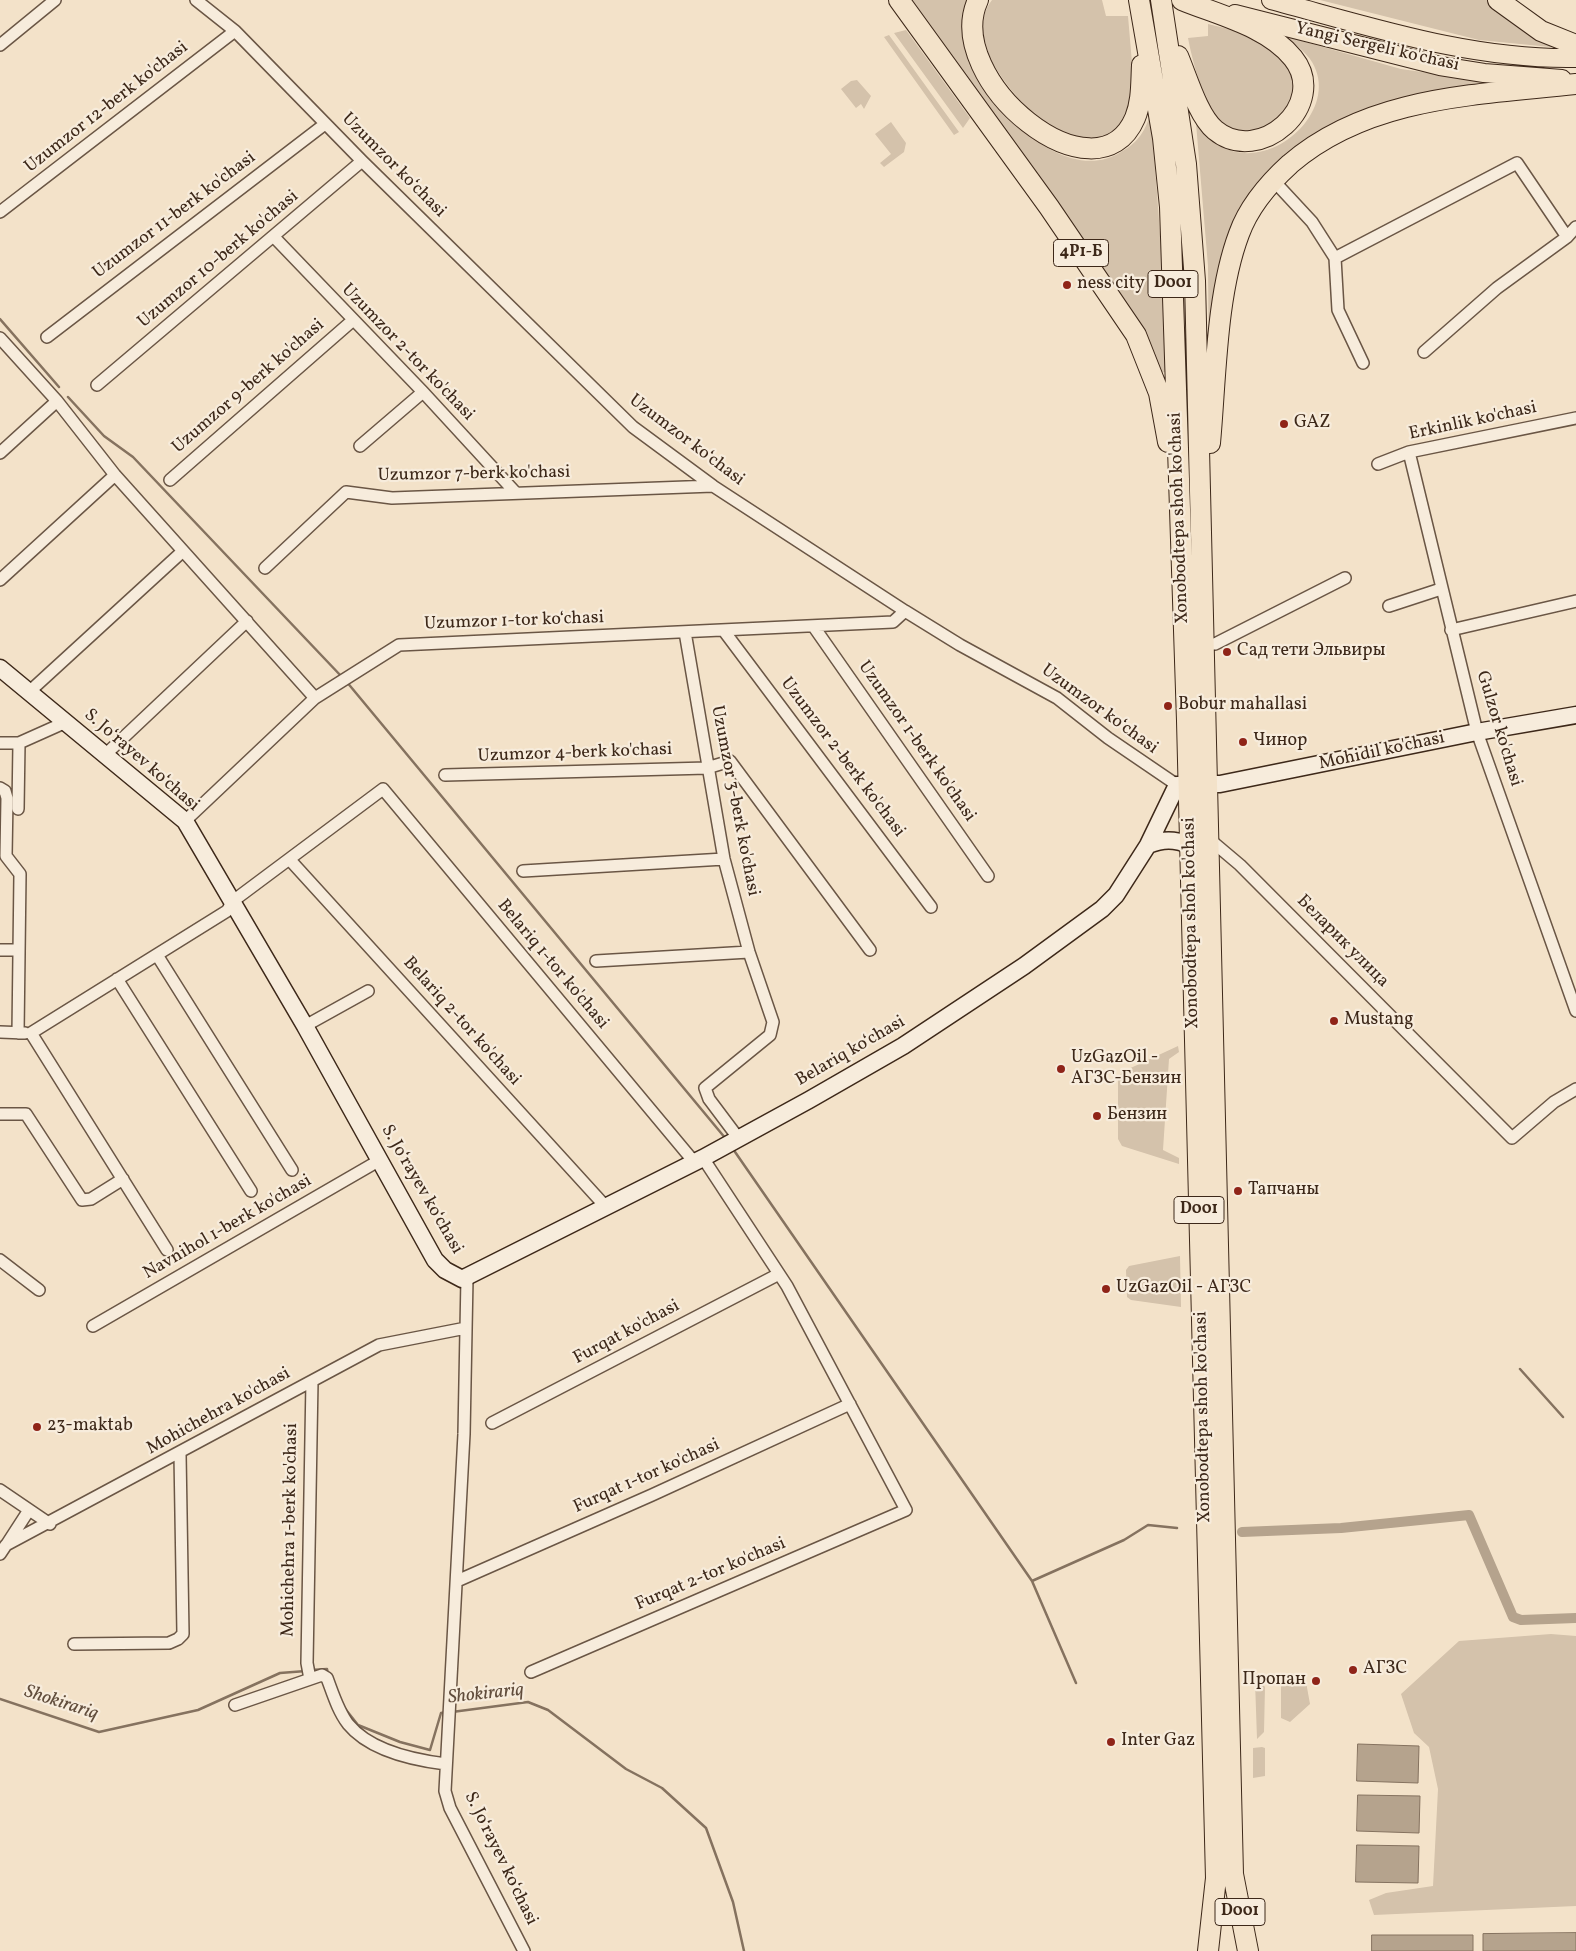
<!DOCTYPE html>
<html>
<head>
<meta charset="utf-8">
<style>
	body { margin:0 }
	canvas { display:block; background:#f3e2c9 }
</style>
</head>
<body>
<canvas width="1576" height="1951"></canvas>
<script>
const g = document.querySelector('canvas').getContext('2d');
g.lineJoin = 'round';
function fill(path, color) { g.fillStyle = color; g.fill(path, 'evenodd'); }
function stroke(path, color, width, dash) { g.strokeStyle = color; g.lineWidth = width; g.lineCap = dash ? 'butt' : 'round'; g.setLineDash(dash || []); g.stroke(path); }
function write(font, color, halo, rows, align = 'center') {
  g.font = font + ' Vollkorn,serif'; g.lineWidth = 4.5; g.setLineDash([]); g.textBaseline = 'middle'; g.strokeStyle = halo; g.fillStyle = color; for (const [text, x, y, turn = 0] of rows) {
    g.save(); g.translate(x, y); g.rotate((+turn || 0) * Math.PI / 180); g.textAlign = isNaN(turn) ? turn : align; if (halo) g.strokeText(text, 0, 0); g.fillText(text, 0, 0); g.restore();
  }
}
const green = new Path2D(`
	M906,0H968C950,35 975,70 996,96C1004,107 1012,120 1022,129C1048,153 1088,173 1121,152C1139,142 1146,130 1151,111L1170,371L1160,373Z
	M992,0H1102L1106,16H1128L1135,98L1132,111L1109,139C1098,139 1081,142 1071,138C1031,123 957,43 992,0Z
	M1320,0H1487L1516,22L1571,49L1479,40Z
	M1208,24L1245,33L1274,49L1296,73L1290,114L1250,136C1242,133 1231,131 1224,127C1206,116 1192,59 1188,38L1208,36Z
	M906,30L970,118L963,128L894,33Z
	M889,35L959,132L954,135L884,37Z
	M1284,36L1401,69L1506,84L1408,97L1250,197L1209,391L1208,266L1196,123C1204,131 1212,141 1222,147C1273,174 1344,107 1310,59C1303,50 1293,42 1284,36Z
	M857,80L871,96L864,109L861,104L856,108L841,89L851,81Z
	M891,122L906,143L904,152L884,167L880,163L891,154L875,134Z
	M1178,1046L1179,1052L1169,1059L1163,1150L1179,1158V1164L1122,1146L1118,1139V1079L1122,1072Z
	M1180,1256L1181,1307L1131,1300L1127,1297L1126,1270L1129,1266Z
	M1551,1634L1576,1636V1906L1374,1915L1369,1900L1386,1893L1433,1886L1438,1789L1429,1747L1414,1733L1401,1694L1459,1641Z
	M1301,1677L1306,1682L1310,1704L1290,1722L1281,1718V1686L1286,1678Z
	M1259,1680L1265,1687L1264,1732L1257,1739L1255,1681Z
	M1262,1747L1265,1748V1776L1253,1778V1748Z`);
const water = new Path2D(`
	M1358,1744L1419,1746L1418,1783L1357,1781Z
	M1358,1795L1420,1796L1419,1833L1357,1831Z
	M1357,1845L1419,1846L1418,1883L1356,1882Z
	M1576,1933V1951H1483V1934Z
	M1372,1935H1473V1951H1372Z`);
const stream = new Path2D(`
	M0,319L59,387
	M68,397L104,436L133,457L342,677
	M346,681L726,1139
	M733,1149L1032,1581L1076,1683
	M1520,1369L1563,1417
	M1032,1581L1124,1540L1148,1525L1177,1528
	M311,1670L327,1669L328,1675
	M0,1699L99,1732L198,1710L280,1673L306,1671
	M343,1706L358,1725L400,1742L430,1750L441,1713L446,1712
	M452,1712L528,1702L548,1710L626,1769L662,1788L706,1828L733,1902L744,1951`);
const canal = new Path2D(`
	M1242,1532L1341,1528L1469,1515L1513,1617L1521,1620L1576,1618`);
const street = new Path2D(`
	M196,0L235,31L362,161L633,427L713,486L905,611L960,645L1057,698L1108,738L1177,785
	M0,45L55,0
	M1273,180L1312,222L1335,258L1338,310L1363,363
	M0,212L235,31
	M274,237L423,392L515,492
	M1335,258L1517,163L1567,237
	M47,337L325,124
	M0,338L57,401L115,475L315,698
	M1424,352L1497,288L1567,237L1576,227
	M97,385L362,161
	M360,446L423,392
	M1409,452L1477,732L1576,1011
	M0,453L57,401
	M1378,464L1409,452L1576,418
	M170,480L352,321
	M265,568L346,492L392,498L713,486
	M0,580L115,475
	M1389,606L1441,589
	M814,627L988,876
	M1451,630L1576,601
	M724,631L931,907
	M685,632L724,859L749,952L773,1022L770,1035L705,1088L709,1099L739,1139
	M1203,644H1215L1345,578
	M29,692L183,551
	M0,743H19L66,722
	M106,754L247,621
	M445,775L707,768L730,761L870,950
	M0,788L5,791L7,798L6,856L20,874L18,1033
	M18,809L19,743
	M185,821L315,698L399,645L893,622L905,611
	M1208,838L1240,865L1512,1138L1554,1102L1576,1089
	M290,860L606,1207
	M523,871L724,859
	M0,950H19
	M157,955L292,1170
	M596,961L749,952
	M117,979L251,1191
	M305,1026L368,991
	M0,1032L25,1033
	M0,1114H26L82,1200L91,1199L123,1179
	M167,1250L31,1033L227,911L233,901L383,789L695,1163
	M0,1260L39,1290
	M467,1278L464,1434L445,1791L450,1808L524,1951
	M93,1326L380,1160
	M492,1423L779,1274
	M0,1490L50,1524
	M7,1544L29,1510
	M0,1554L6,1545L379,1345L466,1328
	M457,1581L652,1495L850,1404
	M74,1644L169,1643L178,1639L183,1634L180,1454
	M531,1672L906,1510L787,1286L703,1158
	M310,1679L307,1663L312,1381
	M235,1705L322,1675L327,1678C333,1694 338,1711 348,1724C370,1751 413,1760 446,1764`);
const secondary = new Path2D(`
	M0,668L185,821L305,1026L435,1260L445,1270L462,1279L703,1158L809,1100L903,1046L1024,966L1102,909L1116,895L1148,845L1177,785H1188
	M1207,784H1220L1477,732L1576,715
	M1148,845C1163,839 1174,839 1190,845`);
const primary = new Path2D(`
	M1271,0C1372,27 1471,60 1576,58
	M1235,14L1440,66L1484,73L1562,79`);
const highway = new Path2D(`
	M899,0L1049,207L1136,335L1159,393L1168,442
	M978,0C941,80 1097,207 1135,118C1142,101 1141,83 1142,65
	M1139,0L1163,138L1170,207L1187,721L1216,1878L1208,1951
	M1161,0L1186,164L1195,281L1233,1874L1248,1951
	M1498,0L1541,31L1576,45
	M1178,56C1187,77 1198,116 1215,130C1259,167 1330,104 1293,58C1267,26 1218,15 1182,0
	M1210,443C1216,378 1216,295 1239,234C1249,206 1268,184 1290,164C1369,96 1477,95 1576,84`);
const markers = [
	[1067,285,5,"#8f2418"],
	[1284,424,5,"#8f2418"],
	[1227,652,5,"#8f2418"],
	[1168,706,5,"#8f2418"],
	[1243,742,5,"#8f2418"],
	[1334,1021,5,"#8f2418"],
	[1061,1069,5,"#8f2418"],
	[1097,1116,5,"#8f2418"],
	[1238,1191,5,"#8f2418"],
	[1106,1289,5,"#8f2418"],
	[37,1427,5,"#8f2418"],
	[1353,1670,5,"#8f2418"],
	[1316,1681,5,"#8f2418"],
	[1111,1742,5,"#8f2418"]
];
const shields = [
	[1081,253,55],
	[1173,284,50],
	[1199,1210,50],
	[1240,1912,50]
];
const shieldNames = [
	["4Р1-Б",1081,253],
	["D001",1173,284],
	["D001",1199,1210],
	["D001",1240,1912]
];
const streetNames = [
	["Yangi Sergeli ko'chasi",1377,48,13],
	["Uzumzor 12-berk ko'chasi",107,108,-38],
	["Uzumzor koʻchasi",393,166,45],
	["Uzumzor 11-berk ko'chasi",175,216,-37],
	["Uzumzor 10-berk ko'chasi",219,260,-40],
	["Uzumzor 2-tor ko'chasi",407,353,46],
	["Uzumzor 9-berk ko'chasi",249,387,-41],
	["Erkinlik ko'chasi",1473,422,-12],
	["Uzumzor koʻchasi",686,441,37],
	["Uzumzor 7-berk ko'chasi",474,475,-1],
	["Xonobodtepa shoh ko'chasi",1180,518,-92],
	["Uzumzor 1-tor ko‘chasi",514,622,-2],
	["Uzumzor koʻchasi",1099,710,36],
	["Gulzor ko'chasi",1498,729,73],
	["Uzumzor 1-berk ko'chasi",916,742,55],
	["Mohidil ko'chasi",1382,752,-12],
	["Uzumzor 4-berk ko'chasi",575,754,-2],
	["Uzumzor 2-berk ko'chasi",842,758,53],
	["S. Joʻrayev koʻchasi",141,761,41],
	["Uzumzor 3-berk ko'chasi",734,801,79],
	["Xonobodtepa shoh ko'chasi",1192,923,-91],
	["Беларик улица",1342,942,45],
	["Belariq 1-tor ko'chasi",552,965,50],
	["Belariq 2-tor ko'chasi",461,1022,48],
	["Belariq koʻchasi",851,1052,-30],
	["S. Joʻrayev koʻchasi",421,1190,60],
	["Navnihol 1-berk ko'chasi",228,1228,-30],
	["Furqat ko'chasi",627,1333,-28],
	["Mohichehra ko'chasi",219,1412,-29],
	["Xonobodtepa shoh ko'chasi",1204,1417,-91],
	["Furqat 1-tor ko'chasi",647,1477,-24],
	["Mohichehra 1-berk ko'chasi",291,1530,-89],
	["Furqat 2-tor ko'chasi",711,1575,-23],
	["S. Joʻrayev koʻchasi",500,1859,64]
];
const poiNames = [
	["ness city",1077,285],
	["GAZ",1294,424],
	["Сад тети Эльвиры",1237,652],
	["Bobur mahallasi",1178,706],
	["Чинор",1253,742],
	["Mustang",1344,1021],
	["UzGazOil -",1071,1059],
	["АГЗС-Бензин",1071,1080],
	["Бензин",1107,1116],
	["Тапчаны",1248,1191],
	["UzGazOil - АГЗС",1116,1289],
	["23-maktab",47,1427],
	["АГЗС",1363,1670],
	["Пропан",1306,1681,"right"],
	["Inter Gaz",1121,1742]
];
const waterNames = [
	["Shokirariq",486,1695,-6],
	["Shokirariq",61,1704,18]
];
fill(green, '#d4c2ab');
fill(water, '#b5a38d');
stroke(water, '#85725f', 1);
stroke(stream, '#85725f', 2.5);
stroke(canal, '#b5a38d', 10);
stroke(street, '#6a5645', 14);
stroke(secondary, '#3d2819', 19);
stroke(primary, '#3d2819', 20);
stroke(highway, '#3d2819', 22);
stroke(street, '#f7ecdc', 11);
stroke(secondary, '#f7ecdc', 16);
stroke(primary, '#f3e2c9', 18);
stroke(highway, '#f3e2c9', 20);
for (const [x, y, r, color] of markers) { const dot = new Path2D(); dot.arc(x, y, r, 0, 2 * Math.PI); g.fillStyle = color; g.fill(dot); stroke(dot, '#f7ecdc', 2); }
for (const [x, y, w] of shields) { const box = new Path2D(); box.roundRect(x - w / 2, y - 13.5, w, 27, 4); g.fillStyle = '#f7ecdc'; g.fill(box); stroke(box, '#3d2819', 1); }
write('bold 16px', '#3d2819', null, shieldNames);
write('18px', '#3d2819', '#f7ecdc', streetNames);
write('18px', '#3d2819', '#f7ecdc', poiNames, 'left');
write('italic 19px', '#614d3c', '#f7ecdc', waterNames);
</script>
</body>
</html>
